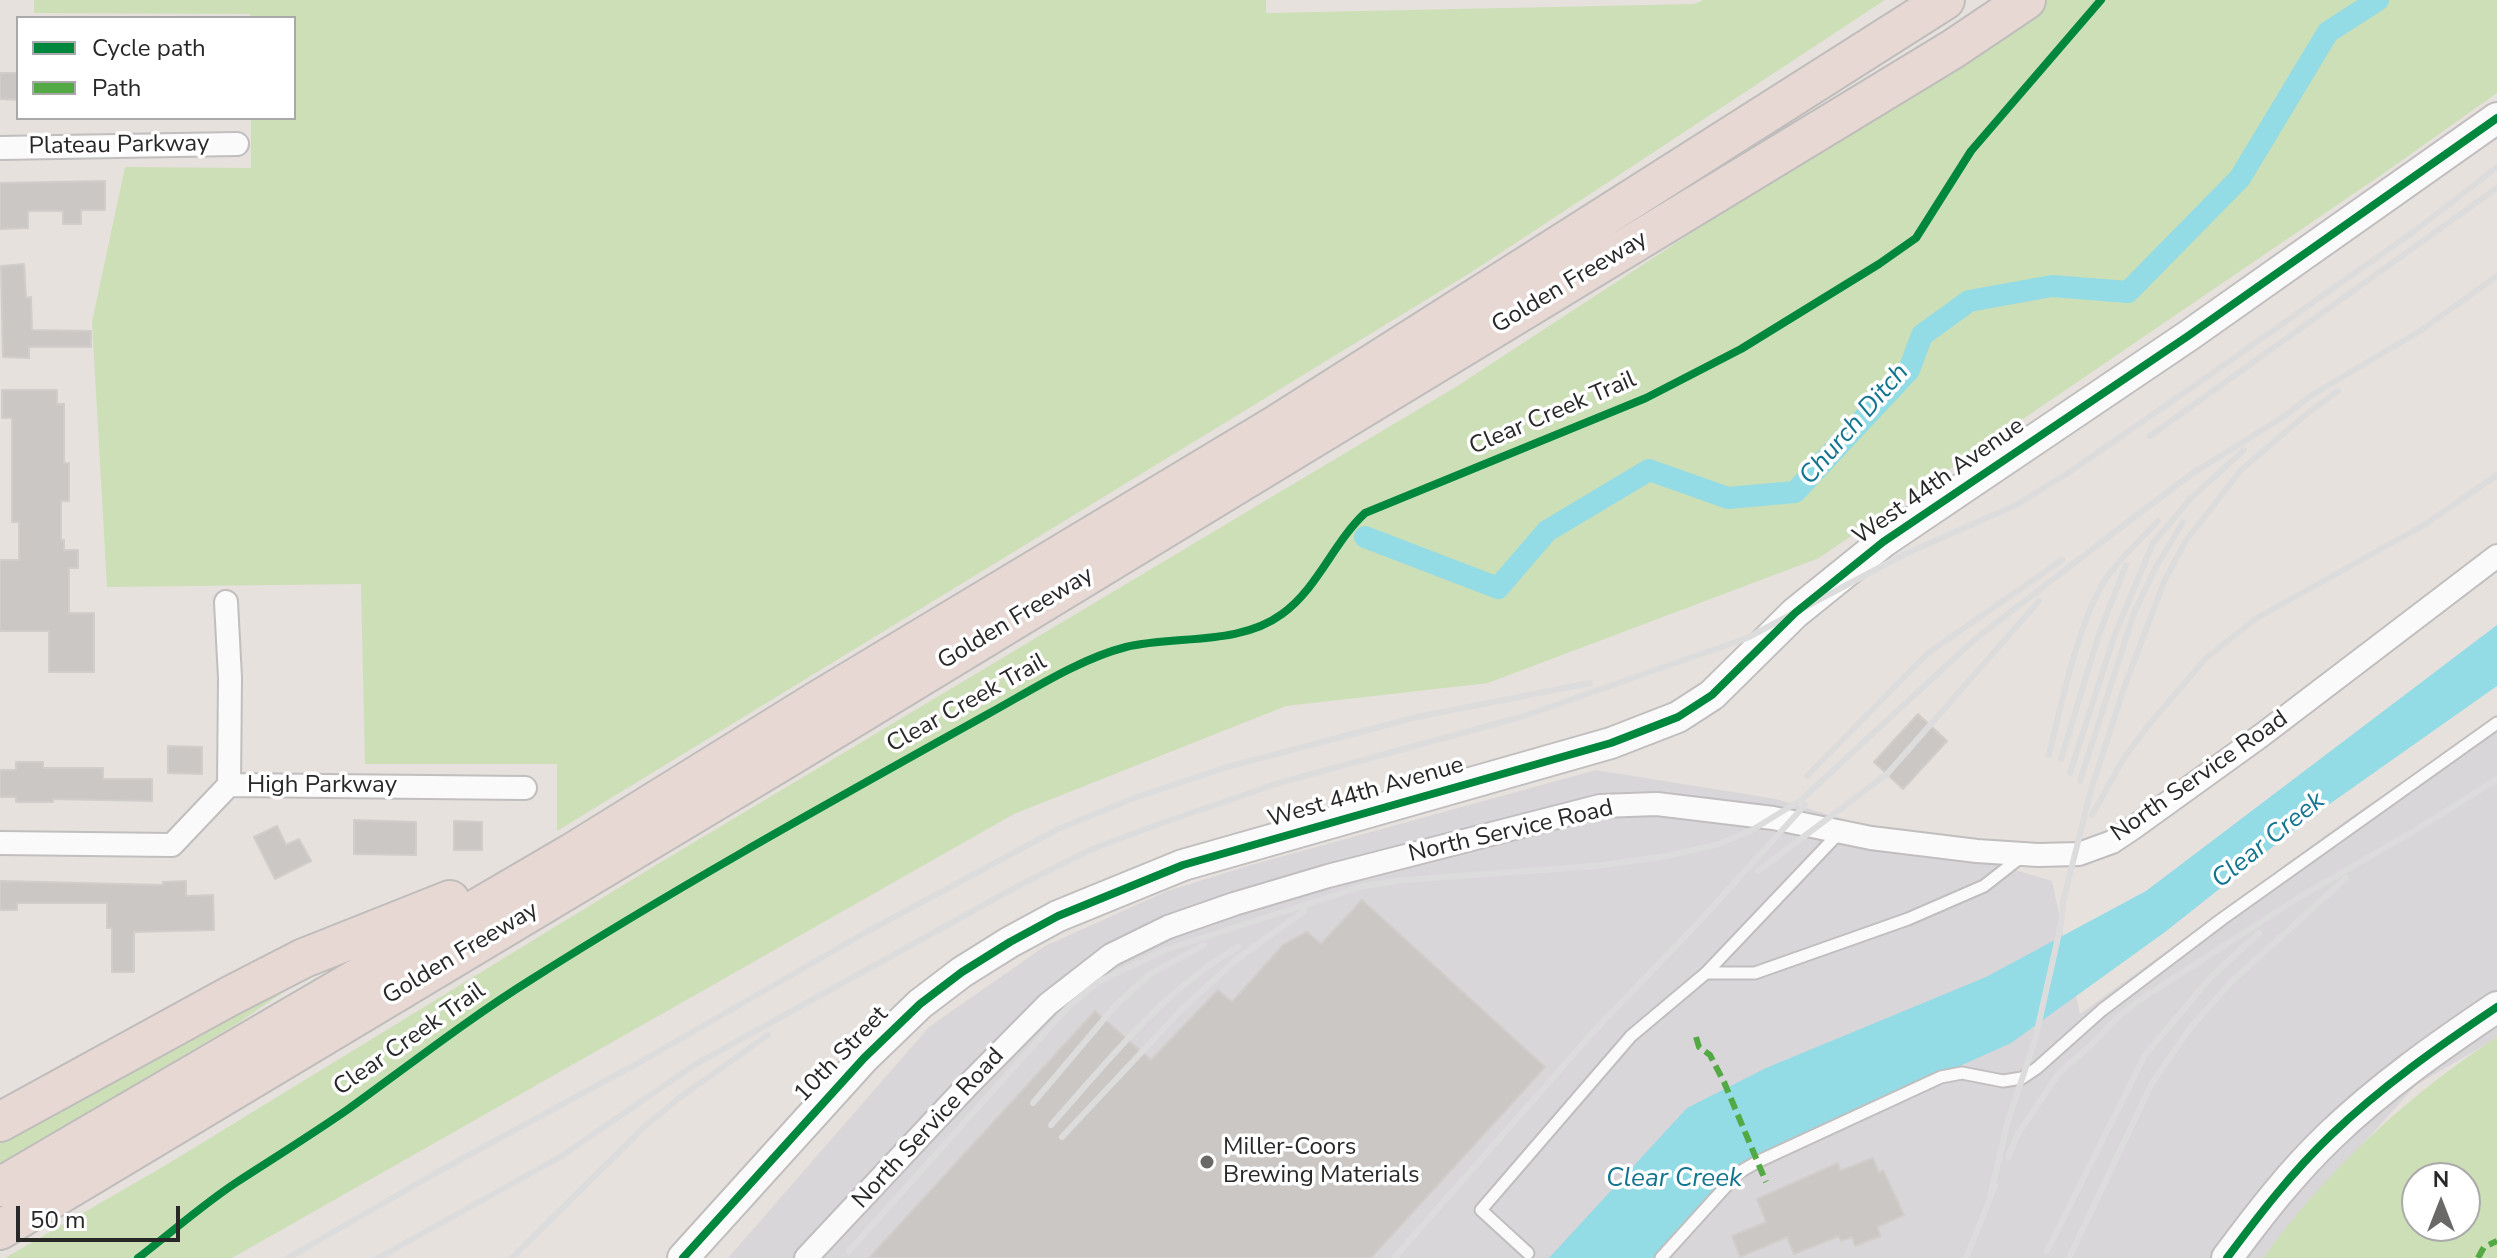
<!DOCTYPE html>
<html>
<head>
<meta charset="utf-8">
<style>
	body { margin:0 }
	#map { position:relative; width:2497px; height:1258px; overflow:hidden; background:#e6e1dd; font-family:"Nunito Sans",sans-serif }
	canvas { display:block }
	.legend { position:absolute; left:16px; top:16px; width:280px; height:104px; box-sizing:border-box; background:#fff; border:2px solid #a9a9a9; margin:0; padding:10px 14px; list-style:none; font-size:24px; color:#282828 }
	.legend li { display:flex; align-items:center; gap:16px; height:40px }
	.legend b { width:40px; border:2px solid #a9a9a9 }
	.north { position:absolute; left:2401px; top:1162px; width:80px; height:80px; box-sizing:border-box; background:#fff; border:2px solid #a9a9a9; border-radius:50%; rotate:0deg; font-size:22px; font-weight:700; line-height:32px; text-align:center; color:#282828 }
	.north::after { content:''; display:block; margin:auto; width:28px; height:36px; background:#6a6967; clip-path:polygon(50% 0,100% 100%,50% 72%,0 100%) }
	.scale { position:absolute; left:16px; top:1206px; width:164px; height:36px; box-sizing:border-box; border:4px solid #282828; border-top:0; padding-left:10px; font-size:24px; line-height:28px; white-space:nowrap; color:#282828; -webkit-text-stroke:6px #fff; paint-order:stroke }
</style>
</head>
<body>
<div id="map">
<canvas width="2497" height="1258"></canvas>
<ul class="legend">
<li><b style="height:10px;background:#00873e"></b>Cycle path</li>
<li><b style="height:10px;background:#53aa44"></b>Path</li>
</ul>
<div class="north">N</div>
<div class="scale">50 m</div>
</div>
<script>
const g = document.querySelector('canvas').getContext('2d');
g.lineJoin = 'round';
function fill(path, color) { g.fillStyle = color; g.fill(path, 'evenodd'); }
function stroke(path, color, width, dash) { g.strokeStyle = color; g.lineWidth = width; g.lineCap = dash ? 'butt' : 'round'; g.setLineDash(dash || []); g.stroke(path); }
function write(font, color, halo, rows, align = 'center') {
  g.font = font + ' "Nunito Sans",sans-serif'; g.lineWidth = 7; g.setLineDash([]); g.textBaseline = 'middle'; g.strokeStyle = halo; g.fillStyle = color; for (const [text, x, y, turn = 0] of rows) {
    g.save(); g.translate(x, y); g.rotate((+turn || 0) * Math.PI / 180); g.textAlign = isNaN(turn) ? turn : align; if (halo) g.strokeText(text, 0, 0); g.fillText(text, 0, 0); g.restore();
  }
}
const industrial = new Path2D(`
	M2497,719V1038L2416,1085L2280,1236L2267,1258H728L929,1027L1045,946L1167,891L1251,865L1596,770L1776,799L2052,881L2080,1014L2355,814Z`);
const green = new Path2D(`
	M34,0H1266V13L1695,4L1703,0H1885L1470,273L557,831V764H365L361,584L107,587L92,322L125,167L251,168V118H294V18H251L250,14L34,13Z
	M2039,0H2497V93L2387,171L1819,558L1488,683L1286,706L1014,814L232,1258H5L166,1165L661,862L1459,385L1905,93Z
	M316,970L238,1023L0,1166V1128Z
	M2497,1037V1258H2263C2326,1171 2408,1095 2497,1037ZM2417,1178H2465V1226H2417Z`);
const water = new Path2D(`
	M2497,625V686L2304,822L2165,932L2011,1043L1746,1162L1657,1258H1549L1687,1108L1766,1068L1986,977L2146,891Z`);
const canal = new Path2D(`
	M1365,537L1498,588L1547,531L1649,470L1728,498L1795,492L1909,370L1922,335L1969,301L2052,286L2128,292L2240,178L2328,32L2378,0`);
const building = new Path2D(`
	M0,73H18V100L0,99Z
	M105,181V210H81V224H63V211H28V228L0,229V183Z
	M24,264L26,298L31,297L32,330L91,331V347H29V358L3,357L1,266Z
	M2,390H57V404H64V463H69V501H61V540H64V550H78V568H69V613H94V672H49V631H0V560H19V522H12V418H2Z
	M1918,714L1947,741L1903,789L1874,762Z
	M168,746L202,747V774L168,773Z
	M16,762H43V768H103V779H152V801L53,799V802H16V797H0V770H16Z
	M354,820L416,822V855L354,854Z
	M454,821L482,822V850H454Z
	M277,826L286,845L299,839L311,861L275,879L254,837Z
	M0,881L163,885V882L186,881V896L213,895L214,930L134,932V972H112V928H107V903H17V910H0Z
	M1362,900L1545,1067L1371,1258H869L1095,1011L1151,1060L1218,990L1232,1002L1283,945L1307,932L1321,944Z
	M1873,1158L1879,1173L1883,1170L1904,1215L1877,1227L1881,1236L1855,1246L1852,1237L1841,1241L1839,1236L1794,1254L1787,1237L1740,1257L1732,1236L1766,1222L1757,1199L1838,1163L1840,1171Z`);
const lane = new Path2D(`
	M1840,832L1706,973H1755L1908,919L1984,886L2021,857
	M1528,1253L1481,1210L1631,1036L1706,973
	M1661,1258L1738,1173L1757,1162L1941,1077L1962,1073L2003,1081L2022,1078L2037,1068L2102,1010L2222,919L2497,723`);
const street = new Path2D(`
	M0,148L237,144
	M226,602L230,678L229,785
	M0,843L172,845L229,785L525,788
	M806,1258L968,1085L1048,1004L1111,955L1168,927L1234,904L1328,876L1600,806L1657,804L1773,818L1871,838L1977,851L2038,855L2079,854L2112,842L2133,828L2262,735L2497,556`);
const secondary = new Path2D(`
	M683,1258L864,1058L920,1004L962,972L1010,942L1058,916L1183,865L1611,743L1678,717L1712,695L1795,613L1883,542L2188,336L2497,118
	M2227,1258C2259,1215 2292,1172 2331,1135C2381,1087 2439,1046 2497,1007`);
const highway = new Path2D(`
	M0,1122L230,996L304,958L450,900
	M0,1187L572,853L817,701L1276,425L1945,0
	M0,1230L787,758L1953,49L2026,0`);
const rail = new Path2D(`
	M2416,334L2497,276
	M2150,436L2497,188
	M2049,755C2061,705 2078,623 2105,580C2120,558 2140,540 2158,521
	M2061,759L2099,634L2126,565
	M2070,773L2115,634L2153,543L2191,498L2244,450
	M1807,776L1928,653L2062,560
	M2080,781L2134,613L2156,567L2183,522
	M2092,815L2124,758L2147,727L2206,658L2257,618L2424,525L2497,475
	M1758,871L1887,774L2039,601
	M1033,1103L1116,1005L1150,974L1204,945
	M1051,1125C1109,1060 1162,991 1238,947
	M1062,1137L1183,1008L1237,959L1304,911
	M2008,1157L2018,1134L2059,1073L2091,1045L2117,1018L2135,1003L2298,898L2419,828L2497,779
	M1990,1197L2007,1124L2035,1040L2061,924L2063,902L2091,790L2124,688L2164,582L2185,542L2241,470L2309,412L2338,391
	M849,1251L1067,1008L1098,982L1165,950L1363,886L1404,880L1596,866L1666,856L1716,845L1752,830L1801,800L1974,640L2133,518L2196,471L2283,417L2312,395L2425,328
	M2047,1251L2145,1055L2211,977L2259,933
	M288,1258L434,1174L640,1062L863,934L1058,829L1137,797L1227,767L1417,717L1590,683
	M378,1258L560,1157L696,1064L1018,886L1090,850L1159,824L1279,783L1521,717L1747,638L1903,555L2016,505L2065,475L2204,379L2416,230L2497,167
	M512,1258L643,1128L679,1098L768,1035
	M1394,1258L1595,1030L1696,925L1805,805
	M1966,1258L1995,1186
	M2069,1258L2152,1083L2191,1027L2232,981L2346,878`);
const quiet = new Path2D(`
	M1696,1037L1699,1047L1710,1055L1724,1082L1766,1182
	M2478,1258L2484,1247L2497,1241`);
const cycleway = new Path2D(`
	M138,1258C171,1233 202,1205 237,1182C274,1158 311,1135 347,1110C408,1066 468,1019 532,979C680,885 834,800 988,714C1030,691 1079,659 1126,647C1175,635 1239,646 1282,614C1318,588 1333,543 1365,513L1646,398L1741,349L1879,264L1916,238L1971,151L2101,0
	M683,1258L864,1058L920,1004L962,972L1010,942L1058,916L1183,865L1611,743L1678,717L1712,695L1795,613L1883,542L2188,336L2497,118
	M2227,1258C2259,1215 2292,1172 2331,1135C2381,1087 2439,1046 2497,1007`);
const markers = [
	[1207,1162,8,"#6a6967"]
];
const streetNames = [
	["Plateau Parkway",119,146,-1],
	["Golden Freeway",1570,283,-31],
	["Clear Creek Trail",1553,414,-23],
	["West 44th Avenue",1939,482,-35],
	["Golden Freeway",1016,619,-31],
	["Clear Creek Trail",967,704,-29],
	["North Service Road",2200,777,-35],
	["High Parkway",322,786],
	["West 44th Avenue",1366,793,-16],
	["North Service Road",1511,832,-13],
	["Golden Freeway",461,954,-31],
	["Clear Creek Trail",410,1040,-35],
	["10th Street",842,1055,-46],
	["North Service Road",929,1129,-47]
];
const poiNames = [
	["Miller-Coors",1223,1148],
	["Brewing Materials",1223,1176]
];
const waterNames = [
	["Church Ditch",1855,425,-49],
	["Clear Creek",2269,841,-39],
	["Clear Creek",1674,1180]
];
fill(industrial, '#d9d6d9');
fill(green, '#cddfb7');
fill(water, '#93dbe5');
stroke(canal, '#93dbe5', 22);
fill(building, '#cbc7c4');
stroke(building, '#d1cdca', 2);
stroke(lane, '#c0bebe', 15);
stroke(street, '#c0bebe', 26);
stroke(secondary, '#c0bebe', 34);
stroke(highway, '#bfbdbc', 42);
stroke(lane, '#fbfafa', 11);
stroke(street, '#fbfafa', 22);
stroke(secondary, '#fbfafa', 30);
stroke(highway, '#e7d8d3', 38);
stroke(rail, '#dddcdd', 6);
stroke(quiet, '#53aa44', 6, [12, 6]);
stroke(cycleway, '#00873e', 8);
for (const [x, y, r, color] of markers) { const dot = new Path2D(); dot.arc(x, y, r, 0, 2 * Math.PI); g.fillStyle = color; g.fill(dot); stroke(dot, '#fff', 3); }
write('24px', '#282828', '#fff', streetNames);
write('24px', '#282828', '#fff', poiNames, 'left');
write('italic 26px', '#137590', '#fff', waterNames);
</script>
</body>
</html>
